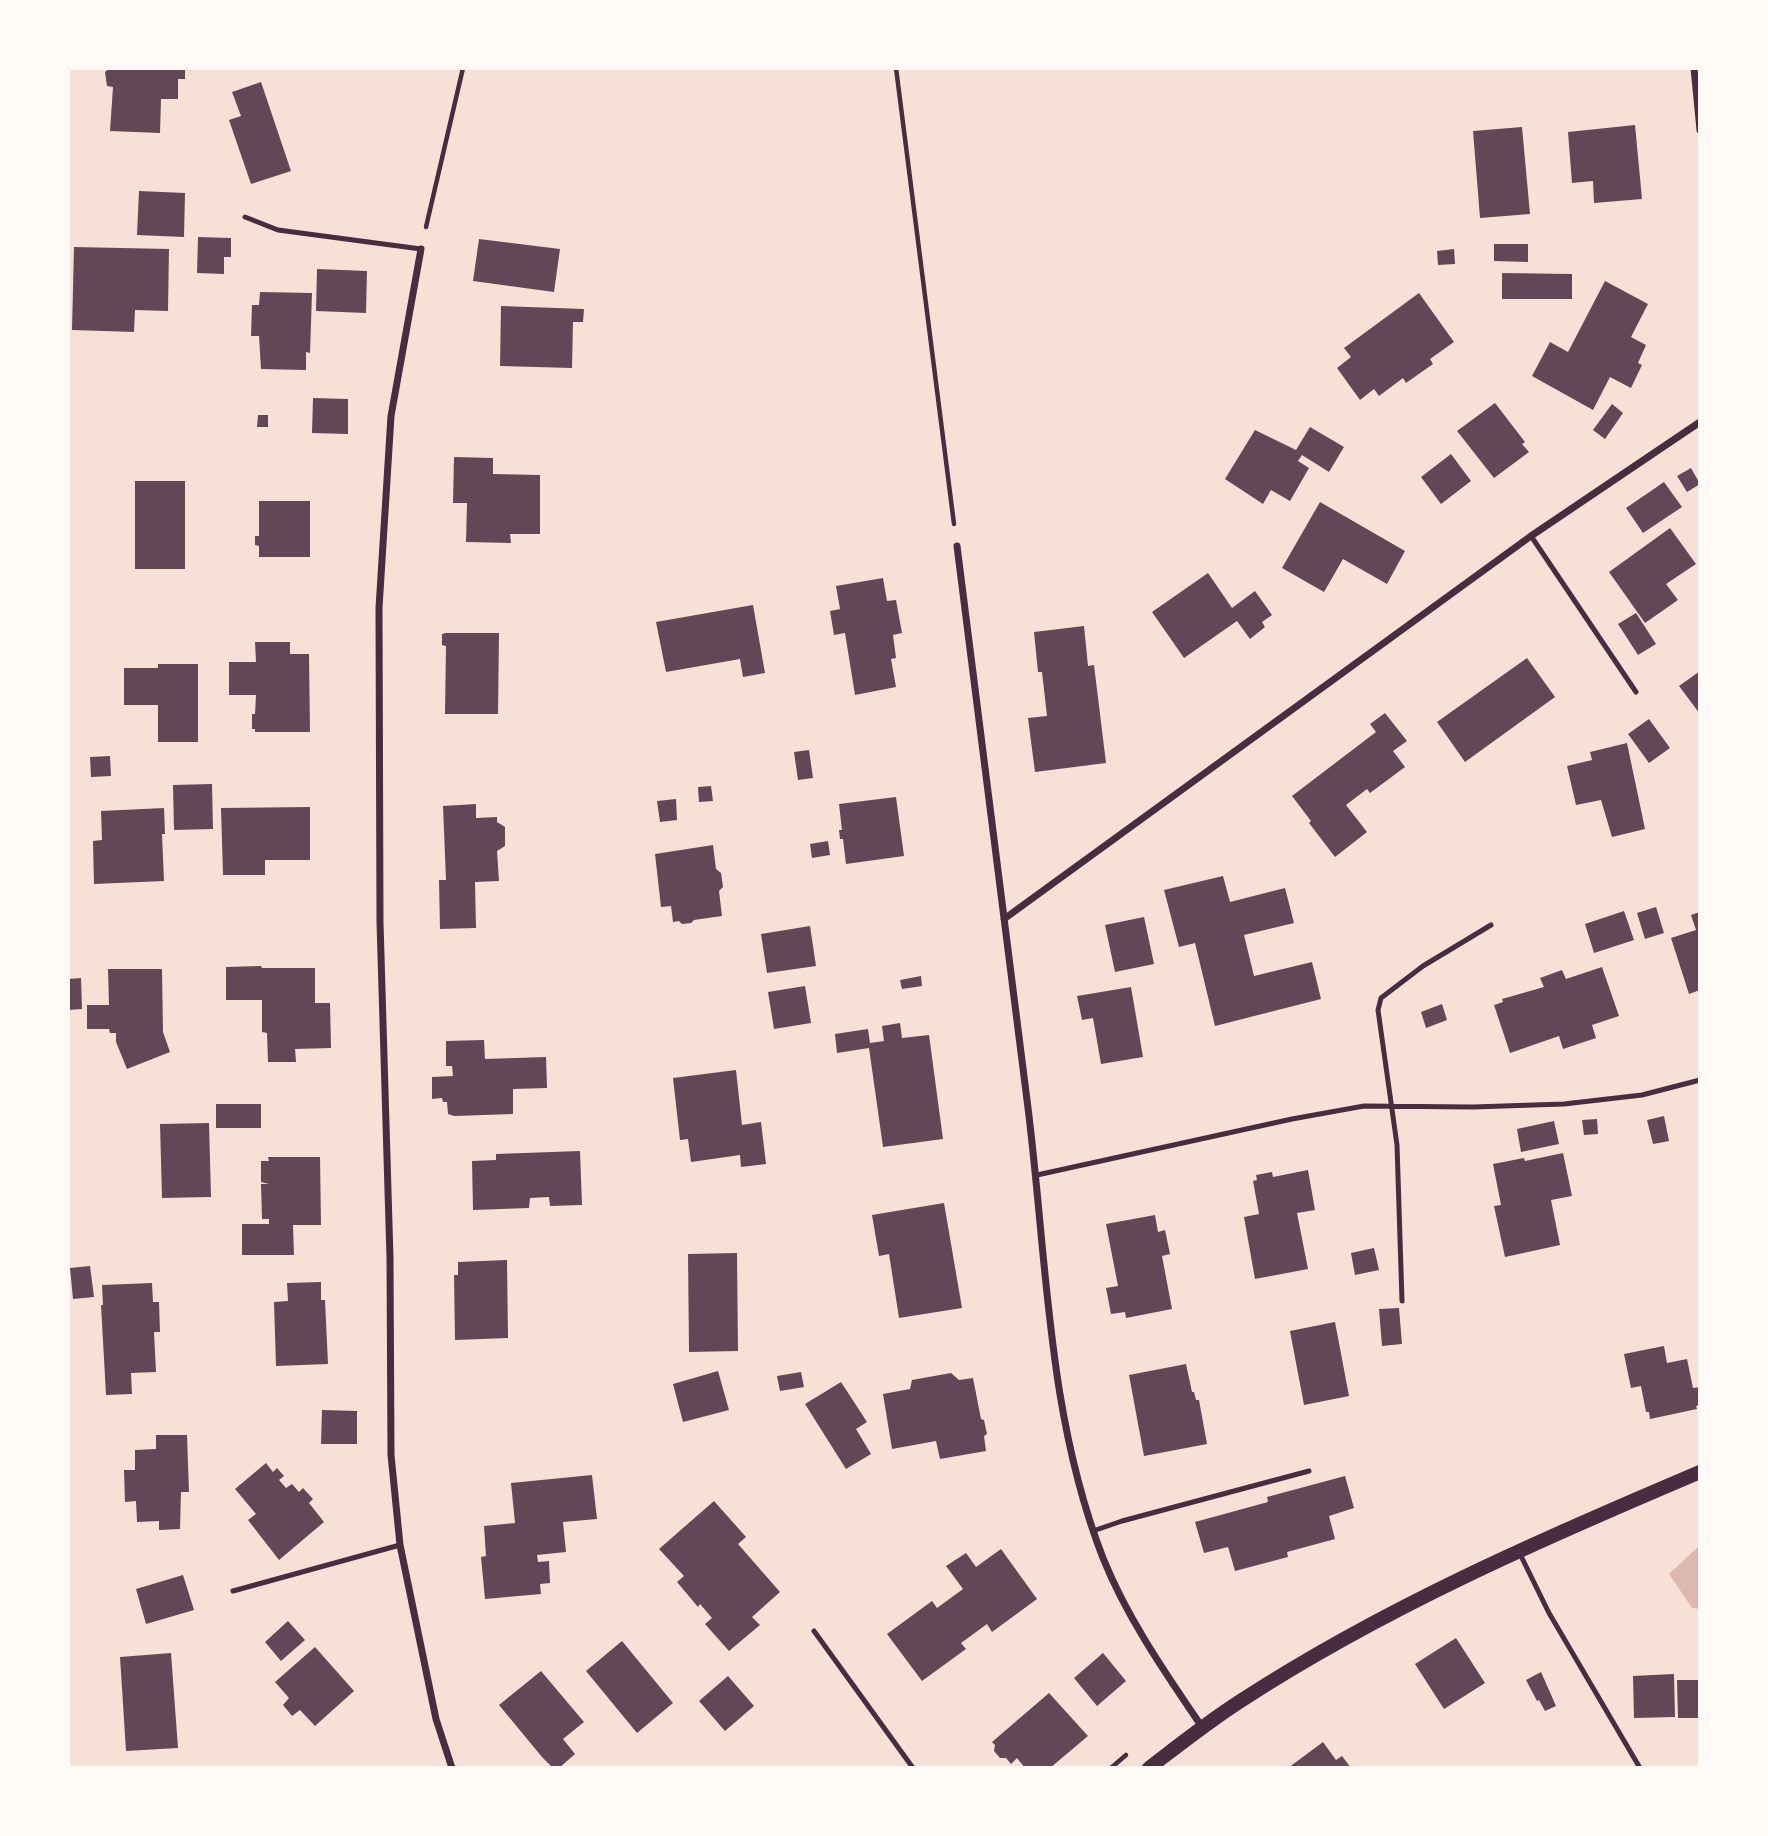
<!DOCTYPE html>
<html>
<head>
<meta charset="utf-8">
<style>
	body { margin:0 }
	#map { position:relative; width:1768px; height:1836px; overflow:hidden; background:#f7e1d7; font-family:"Archivo Narrow",sans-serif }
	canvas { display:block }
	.frame { position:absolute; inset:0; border:70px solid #fffaf5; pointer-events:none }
</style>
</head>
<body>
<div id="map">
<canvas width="1768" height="1836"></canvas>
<div class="frame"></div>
</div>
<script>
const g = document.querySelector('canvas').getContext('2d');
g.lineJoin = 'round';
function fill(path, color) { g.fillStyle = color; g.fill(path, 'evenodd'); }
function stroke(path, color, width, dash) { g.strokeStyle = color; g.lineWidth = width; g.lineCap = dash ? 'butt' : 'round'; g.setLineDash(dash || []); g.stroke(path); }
const water = new Path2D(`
	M1700,1545V1609L1692,1608L1669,1574Z`);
const building = new Path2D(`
	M110,68H185V79H178V99H161L160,133L110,131L113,87L107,86L105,72Z
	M261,82L291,171L251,184L229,120L241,116L232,92Z
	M1635,125L1642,199L1594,203L1593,181L1572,183L1568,132Z
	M1522,127L1530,214L1480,218L1473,131Z
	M139,191L185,193L184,237L137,235Z
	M198,237L231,238V257H224V274L197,273Z
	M479,239L560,249L554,292L473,281Z
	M1494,244H1528V262L1494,261Z
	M74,247L169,249L168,311L135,310L134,332L72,330Z
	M1454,249L1455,264L1438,265L1437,251Z
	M317,269L367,271L366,313L316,311Z
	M1502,273L1572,274V299H1502Z
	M1605,281L1648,304L1631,337L1646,345L1638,363L1642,365L1631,388L1610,377L1593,410L1532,376L1550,342L1568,352Z
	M260,292L312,293L310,353L306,352V370L261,369L259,336H251L252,305H259Z
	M1419,293L1454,342L1430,359L1433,364L1406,383L1403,378L1379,396L1374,389L1360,400L1337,368L1351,357L1344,348Z
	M501,306L584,309L583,322H573L572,368L500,366Z
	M313,398L348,399V434L312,433Z
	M1495,403L1525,442L1522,444L1529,452L1494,478L1457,431Z
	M1612,404L1623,413L1605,439L1593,430Z
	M258,415H268V427H257Z
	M1310,427L1344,447L1329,472L1302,455L1298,461L1309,468L1290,501L1271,490L1263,504L1225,479L1255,430L1296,450Z
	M1451,454L1471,481L1441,504L1421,477Z
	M454,457L493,458V474L540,475V534H510L511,543L466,542L467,503H453Z
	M1691,468L1700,484L1687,492L1677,476Z
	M135,481H185V569H135Z
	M1664,482L1682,507L1643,533L1626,508Z
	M259,501H310V557H259V546L255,545V536H259Z
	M1320,502L1405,551L1387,584L1343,559L1324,592L1282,568Z
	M1670,528L1696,564L1666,584L1678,600L1645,623L1609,572Z
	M1208,573L1232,608L1255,591L1272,615L1262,622L1265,627L1250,639L1237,621L1184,658L1152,612Z
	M883,578L887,601L896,600L902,633L893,635L896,658L891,659L896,687L855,695L845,633L834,635L830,611L840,609L836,586Z
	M753,605L765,673L743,677L740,659L666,672L656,622Z
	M1636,613L1656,644L1638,655L1618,624Z
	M1084,626L1088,666L1094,665L1106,763L1035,772L1028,718L1047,716L1042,672H1038L1034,632Z
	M446,633H499L498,714H445L446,646L442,645V634Z
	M255,642H290V654H309L310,732H255V729H252V714H255L256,695H229V662H256Z
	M1527,658L1555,697L1465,762L1437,722Z
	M158,664H198V742H158V705H124V668H158Z
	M1700,671V714L1679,686Z
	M1385,713L1407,741L1393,751L1405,767L1370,793L1367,789L1346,805L1367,832L1335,857L1309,823L1311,821L1292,796L1376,732L1370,724Z
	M1649,719L1670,748L1649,763L1628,734Z
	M1627,743L1645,829L1612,837L1601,800L1576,805L1567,766L1592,760L1590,752Z
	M809,750L813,778L798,780L794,752Z
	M110,756L111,776L91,777L90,757Z
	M212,784L213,829L174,830L173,785Z
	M711,786L713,801L699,802L698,787Z
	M896,797L904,856L846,864L843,839H840L839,830H842L839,804Z
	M676,799L677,820L660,822L657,801Z
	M476,804V818L497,817V822L505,827V846L497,851L499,881L475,882L476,928L440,929L439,880H446L443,806Z
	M310,807V860H265V875H223L221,808Z
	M164,808L165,834H162L164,881L94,884L93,841L102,840L101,811Z
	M828,841L830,855L812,858L810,844Z
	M713,845L716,869L721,873L723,887L719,891L722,916L694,920L691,923L682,924L679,921L673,922L671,906L661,907L655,854Z
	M1223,876L1230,902L1285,888L1294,923L1244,935L1254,976L1312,962L1321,999L1215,1026L1195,943L1179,947L1164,890Z
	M1656,907L1664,933L1645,939L1637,913Z
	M1624,911L1634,940L1594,953L1585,924Z
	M1700,912V990L1689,994L1671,938L1696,930L1691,915Z
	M1144,917L1154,964L1115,972L1105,925Z
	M810,926L816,966L767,973L761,934Z
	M261,966L262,968H315V1003H330L331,1048L295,1049L296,1062H268L267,1033L262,1032V1000H226V967Z
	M1602,967L1619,1016L1592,1025L1596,1038L1563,1049L1559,1036L1510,1053L1494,1005L1503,1002L1502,999L1544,987L1540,978L1562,970L1566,979Z
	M108,969H162L163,1032L170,1052L127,1069L116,1042V1033H110L109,1029H87V1005H109Z
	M921,976L922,986L902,989L900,980Z
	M81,978L82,1009L68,1010V979Z
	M805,986L811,1023L774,1029L768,992Z
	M1131,987L1143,1057L1101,1064L1093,1018L1082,1020L1077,996Z
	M1442,1004L1447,1020L1426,1028L1421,1012Z
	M900,1023L902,1038L929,1035L943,1139L883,1147L869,1048L837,1053L835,1034L868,1029L870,1043L884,1041L882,1026Z
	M484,1040L485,1059L546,1057L547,1088L513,1089V1114L454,1116L448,1114L447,1102H443L442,1098L432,1099V1077L453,1076L452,1066H446V1041Z
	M736,1070L742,1125L761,1122L766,1164L741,1167L740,1155L691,1162L688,1139L680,1140L673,1078Z
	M216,1104H261V1128H216Z
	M1664,1116L1669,1141L1653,1144L1647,1120Z
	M1597,1119L1598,1134L1584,1135L1582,1120Z
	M1554,1121L1559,1144L1521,1152L1517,1129Z
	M209,1123L211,1197L162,1198L160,1124Z
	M580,1151L582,1205L550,1206L549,1197L530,1198L529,1208L473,1210L472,1161L496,1160V1154Z
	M1563,1153L1572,1196L1551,1200L1560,1245L1505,1257L1494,1206L1501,1205L1493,1164L1524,1158L1525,1161Z
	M268,1157H320L321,1225H293L294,1255H242V1224H269V1219H262L261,1184H269L261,1182V1161H269Z
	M1308,1170L1315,1210L1297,1213L1308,1269L1255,1279L1244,1217L1259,1214L1253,1181L1257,1180L1256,1175L1272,1172L1273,1177Z
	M944,1203L962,1308L899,1318L889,1254L879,1256L872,1215Z
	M1155,1215L1158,1232L1165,1230L1170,1254L1162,1256L1172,1309L1126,1318L1125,1312L1111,1314L1106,1288L1118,1286L1106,1224Z
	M1374,1248L1379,1270L1355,1275L1351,1253Z
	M737,1253L738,1351L689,1352L688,1254Z
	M507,1260L508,1338L455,1340L454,1275H458V1262Z
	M90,1266L94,1297L73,1299L70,1268Z
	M321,1282V1300H325L328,1364L276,1366L274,1302L288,1301L287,1283Z
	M152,1283L153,1302H159L160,1332H154L156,1372L131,1373L132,1394L106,1395L101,1305H103L102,1285Z
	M1399,1308L1402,1344L1382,1346L1379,1309Z
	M1335,1322L1349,1396L1304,1405L1290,1331Z
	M1664,1346L1667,1363L1687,1359L1693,1388L1700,1387V1405L1696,1406L1697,1409L1650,1419L1649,1412H1646L1641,1386L1631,1388L1624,1354Z
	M1186,1364L1192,1392H1194L1196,1400H1199L1207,1444L1144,1456L1129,1375Z
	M718,1371L729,1410L683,1422L673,1384Z
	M801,1372L804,1387L780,1391L777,1376Z
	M951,1373L959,1380L973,1378L981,1419L984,1420L987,1434L984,1436L986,1451L940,1459L936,1441L892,1449L883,1394L910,1389L912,1380Z
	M841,1382L867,1422L856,1429L871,1454L846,1469L805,1404Z
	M322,1410L357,1411V1444H321Z
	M156,1435H187L189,1492H181L180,1529L159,1530V1521L137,1522L136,1501L125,1502L124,1470H135V1450L156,1449Z
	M266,1463L273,1472L277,1468L284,1476L279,1480L286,1488L292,1484L299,1492L303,1488L313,1499L309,1503L324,1522L279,1560L248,1520L256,1514L235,1489Z
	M592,1475L597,1519L563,1522L566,1552L537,1555L538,1562L549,1561L550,1583L540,1584L541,1594L485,1599L481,1557L486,1556L484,1526L515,1523L511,1483Z
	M1345,1476L1354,1508L1329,1516L1335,1539L1287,1552L1288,1557L1235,1571L1228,1547L1204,1553L1195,1522L1268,1502L1267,1497Z
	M714,1501L746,1537L738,1544L780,1592L752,1617L760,1625L729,1651L705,1624L712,1618L700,1604L698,1607L677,1582L684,1576L659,1549Z
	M1001,1549L1037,1599L992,1632L987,1624L972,1635L961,1643L966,1649L922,1681L887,1634L932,1601L937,1608L963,1589L946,1566L966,1553L976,1567Z
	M183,1575L194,1610L146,1624L136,1589Z
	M288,1621L305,1640L281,1661L265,1642Z
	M1456,1638L1485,1683L1444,1709L1415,1664Z
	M622,1641L673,1703L637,1733L586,1671Z
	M315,1647L354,1691L315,1726L300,1710L292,1716L283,1705L289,1698L275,1682Z
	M171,1653L178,1748L126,1751L120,1657Z
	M1103,1653L1126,1681L1097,1706L1074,1678Z
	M541,1671L584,1722L563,1739L575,1754L559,1768H553L542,1757L499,1705Z
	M1541,1672L1556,1706L1545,1711L1539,1700L1537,1701L1526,1680Z
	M1674,1674L1675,1717L1634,1718L1633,1676Z
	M728,1676L754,1706L725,1731L699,1701Z
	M1677,1680H1700V1718H1678Z
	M1049,1693L1088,1736L1050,1768H1025L1017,1758L1011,1764L1006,1758H1000L994,1751L995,1745L992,1742Z
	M1323,1742L1336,1760L1342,1756L1351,1768H1288Z`);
const path = new Path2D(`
	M896,68L954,524
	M426,227L463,68
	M1111,1768L1126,1755`);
const service = new Path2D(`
	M245,217L278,230L421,249
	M1531,536L1636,692
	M1037,1175L1292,1119L1364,1106L1473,1107L1564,1104L1642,1095L1700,1080
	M1402,1301L1397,1145L1378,1010L1381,998L1423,966L1491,925
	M1093,1531L1122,1521L1309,1471
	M1520,1554L1549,1613L1640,1768
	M233,1591L400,1545
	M814,1631L913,1768`);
const minor = new Path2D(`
	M1694,68L1700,130
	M421,249L391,416L379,608L380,922L390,1258L391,1455L400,1545L436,1719L452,1768
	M957,546C980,731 1004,915 1027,1100C1047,1253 1046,1412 1103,1558C1127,1618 1166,1674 1202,1727
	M1004,919L1531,536L1700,422`);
const secondary = new Path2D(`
	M1149,1768C1179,1745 1208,1722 1239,1702C1383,1608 1542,1539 1700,1472`);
fill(water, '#dcb8b0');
fill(building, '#644757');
stroke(path, '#4a2c40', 4.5);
stroke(service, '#4a2c40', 5);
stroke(minor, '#4a2c40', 7);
stroke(secondary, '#4a2c40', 14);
</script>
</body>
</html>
